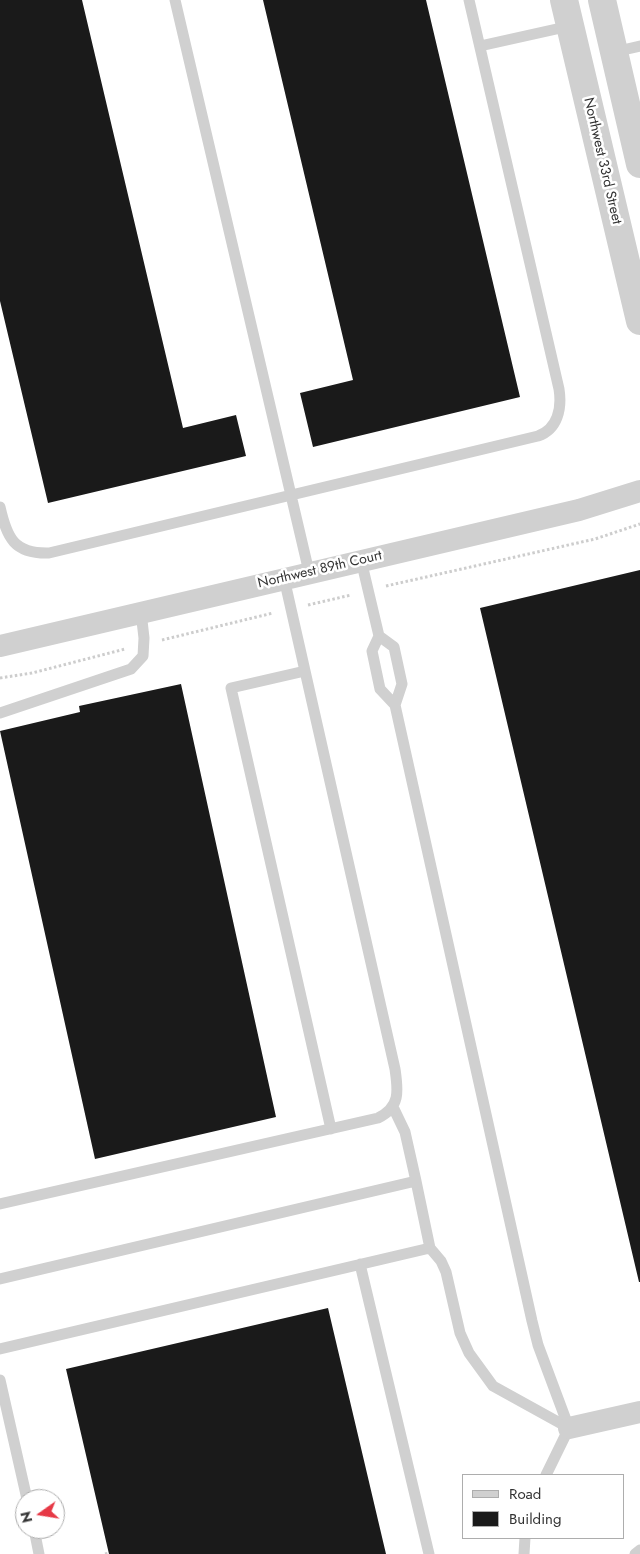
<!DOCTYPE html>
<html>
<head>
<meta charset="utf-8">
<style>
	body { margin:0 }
	#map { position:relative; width:640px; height:1554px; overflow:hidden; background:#fff; font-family:Jost,sans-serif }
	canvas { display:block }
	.legend { position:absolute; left:462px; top:1474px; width:162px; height:65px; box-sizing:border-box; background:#fff; border:1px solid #adadad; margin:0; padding:6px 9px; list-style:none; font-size:15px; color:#333 }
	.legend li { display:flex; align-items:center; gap:10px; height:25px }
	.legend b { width:25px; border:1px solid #adadad }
	.north { position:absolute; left:15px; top:1489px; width:50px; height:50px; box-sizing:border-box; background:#fff; border:1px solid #adadad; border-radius:50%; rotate:257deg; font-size:14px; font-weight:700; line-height:20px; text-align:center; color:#333 }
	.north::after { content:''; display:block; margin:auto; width:18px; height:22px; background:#e63946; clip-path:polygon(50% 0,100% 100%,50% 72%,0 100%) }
</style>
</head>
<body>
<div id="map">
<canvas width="640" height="1554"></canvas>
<ul class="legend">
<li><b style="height:6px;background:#d0d0d0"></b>Road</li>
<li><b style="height:14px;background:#1a1a1a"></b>Building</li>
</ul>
<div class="north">N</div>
</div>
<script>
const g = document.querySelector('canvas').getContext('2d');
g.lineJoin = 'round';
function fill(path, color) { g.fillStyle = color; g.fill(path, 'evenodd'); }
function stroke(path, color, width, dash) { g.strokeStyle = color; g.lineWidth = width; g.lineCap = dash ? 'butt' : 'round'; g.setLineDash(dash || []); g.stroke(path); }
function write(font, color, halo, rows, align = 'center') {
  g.font = font + ' Jost,sans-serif'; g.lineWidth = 5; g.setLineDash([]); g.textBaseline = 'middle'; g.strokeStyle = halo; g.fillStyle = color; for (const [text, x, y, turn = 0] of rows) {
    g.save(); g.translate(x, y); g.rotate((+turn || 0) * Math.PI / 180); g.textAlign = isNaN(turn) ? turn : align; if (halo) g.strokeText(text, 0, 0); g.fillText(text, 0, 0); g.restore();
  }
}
const building = new Path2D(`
	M0,0H82L183,428L236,415L246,456L48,503L0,301Z
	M263,0H426L520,397L313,447L300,393L353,380Z
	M640,570V1282H639L480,608Z
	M181,684L276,1117L95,1159L0,731L80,712L79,706Z
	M328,1308L386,1554H109L66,1369Z`);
const path = new Path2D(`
	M386,586L595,539L640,524
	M308,605L351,595
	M162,640L273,613
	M0,678L32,673L125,649
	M105,1554L109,1553`);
const service = new Path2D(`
	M175,0L309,572
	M480,46L570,26
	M614,52L640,46
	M0,507C7,538 14,554 49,553L538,436C558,429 562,408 559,389L469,0
	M361,560L379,636L372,651L380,689L395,705L532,1321L538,1345L569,1428L546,1475
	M379,636L394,647L402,684L395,705
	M305,671L231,688L331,1129
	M0,713L131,669L143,656L144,638L141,612
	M393,1107L405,1132L416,1181
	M0,1204L378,1118C401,1107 398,1090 395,1069L284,578
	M360,1264L429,1554
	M0,1279L416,1181L430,1248L441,1261L446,1272L460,1333L469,1353L493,1386L569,1428
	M0,1349L430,1248
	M0,1380L27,1499
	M34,1529L39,1554
	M524,1554L525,1538
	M635,1554L640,1550`);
const minor = new Path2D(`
	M0,646L579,510L640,491
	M569,1428L640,1412`);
const tertiary = new Path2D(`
	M564,0L640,321
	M602,0L640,164`);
const streetNames = [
	["Northwest 33rd Street",602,161,77],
	["Northwest 89th Court",320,570,-13]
];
fill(building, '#1a1a1a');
stroke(path, '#cdcdcd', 3, [2.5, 2.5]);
stroke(service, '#d0d0d0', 11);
stroke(minor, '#d0d0d0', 22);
stroke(tertiary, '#d0d0d0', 28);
write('14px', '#333', '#fff', streetNames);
</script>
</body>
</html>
